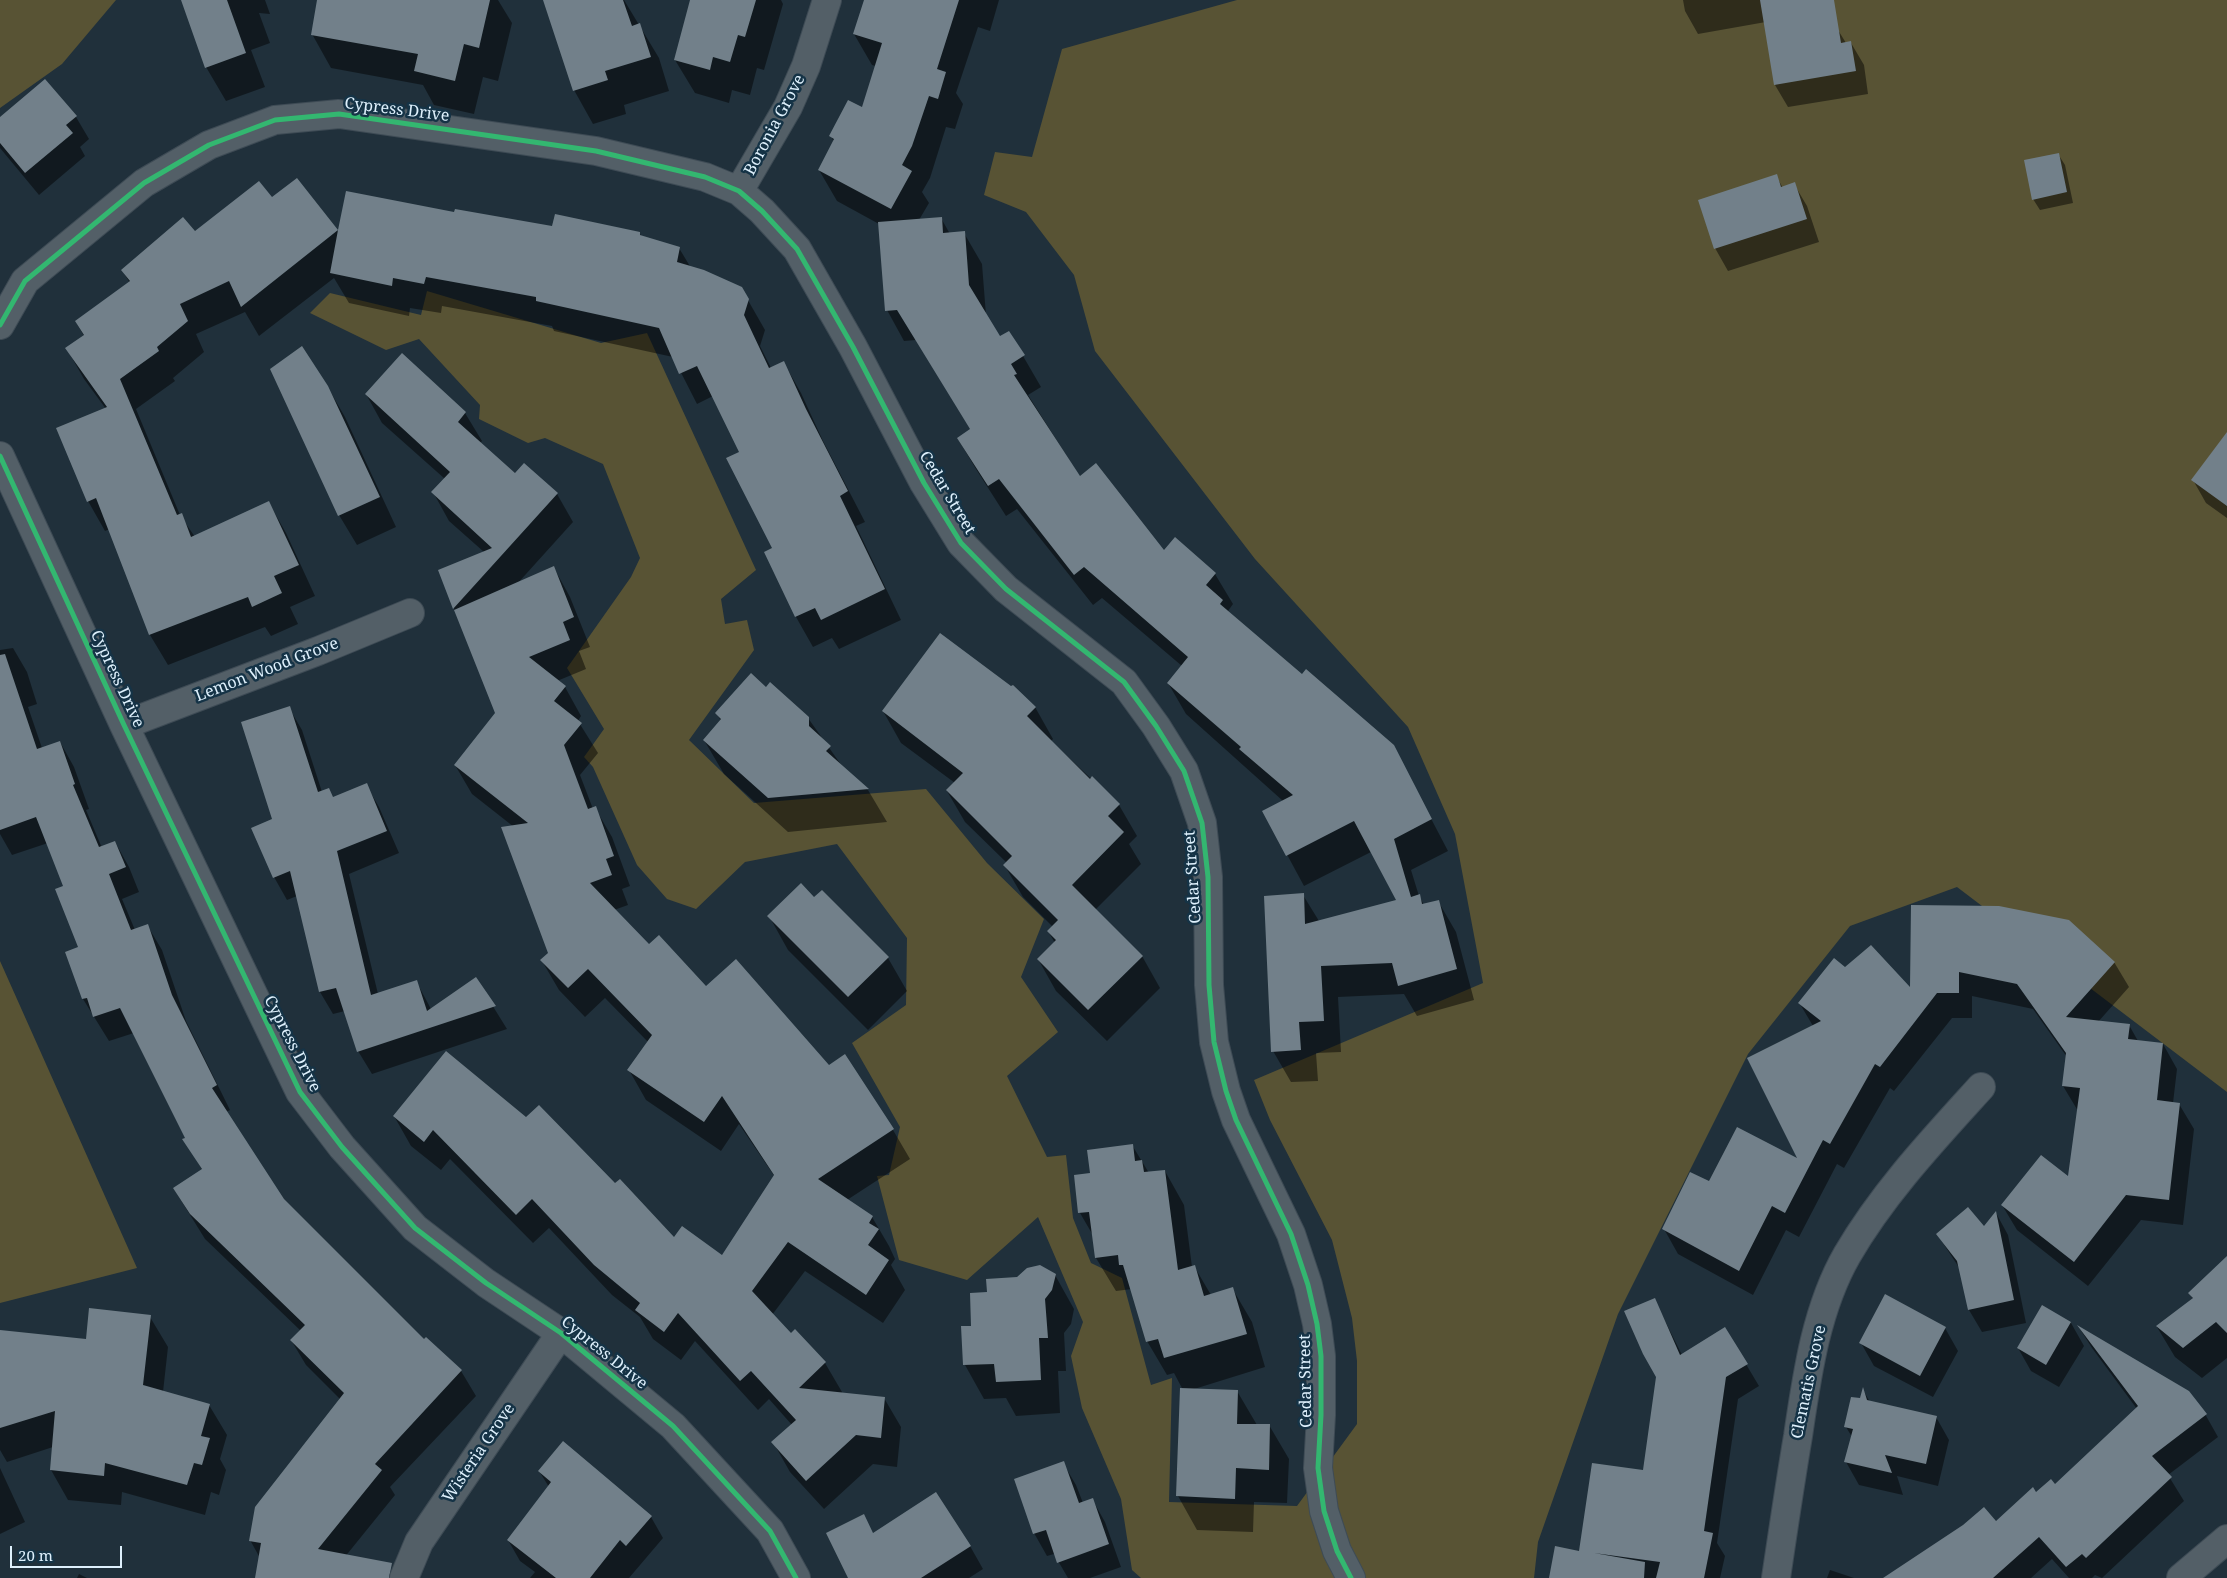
<!DOCTYPE html>
<html>
<head>
<meta charset="utf-8">
<style>
	body { margin:0 }
	#map { position:relative; width:2227px; height:1578px; overflow:hidden; background:#20303b; font-family:"Noto Serif",serif }
	canvas { display:block }
	.scale { position:absolute; left:10px; top:1546px; width:112px; height:22px; box-sizing:border-box; border:2px solid #def0fc; border-top:0; padding-left:6px; font-size:15px; line-height:18px; white-space:nowrap; color:#def0fc; -webkit-text-stroke:4px #153346; paint-order:stroke }
</style>
</head>
<body>
<div id="map">
<canvas width="2227" height="1578"></canvas>
<div class="scale">20 m</div>
</div>
<script>
const g = document.querySelector('canvas').getContext('2d');
g.lineJoin = 'round';
function fill(path, color) { g.fillStyle = color; g.fill(path, 'evenodd'); }
function stroke(path, color, width, dash) { g.strokeStyle = color; g.lineWidth = width; g.lineCap = dash ? 'butt' : 'round'; g.setLineDash(dash || []); g.stroke(path); }
function write(font, color, halo, rows, align = 'center') {
  g.font = font + ' "Noto Serif",serif'; g.lineWidth = 5; g.setLineDash([]); g.textBaseline = 'middle'; g.strokeStyle = halo; g.fillStyle = color; for (const [text, x, y, turn = 0] of rows) {
    g.save(); g.translate(x, y); g.rotate((+turn || 0) * Math.PI / 180); g.textAlign = isNaN(turn) ? turn : align; if (halo) g.strokeText(text, 0, 0); g.fillText(text, 0, 0); g.restore();
  }
}
const green = new Path2D(`
	M0,0H116L62,64L0,108Z
	M1237,0H2227V1092L1957,887L1850,926L1748,1054L1618,1314L1538,1542L1534,1578H1141L1132,1570L1121,1499L1082,1408L1071,1356L1083,1322L1038,1217L967,1280L899,1260L877,1176L889,1175L900,1127L852,1043L906,1005L907,938L837,844L745,862L696,909L667,899L637,865L593,767L584,757L604,729L567,668L631,577L640,558L603,464L545,438L528,443L479,419L480,405L419,339L386,350L310,313L330,293L421,315L427,291L601,343L647,333L756,570L721,599L725,624L747,620L754,650L689,740L754,803L926,789L987,863L1044,919L1021,977L1058,1032L1007,1076L1047,1157L1066,1155L1073,1218L1091,1263L1122,1278L1151,1385L1172,1378L1169,1502L1297,1506L1357,1424V1361L1352,1318L1332,1240L1270,1120L1254,1080L1483,983L1455,834L1408,727L1255,559L1095,351L1074,275L1026,212L984,195L995,152L1032,157L1062,49Z
	M0,961L137,1268L0,1303Z`);
const shadow = new Path2D(`
	M182,0H265L270,14L259,13L270,43L251,50L265,87L226,101L206,67Z
	M318,0H498L512,23L498,81L483,77L474,114L434,105L423,85L331,68L312,34Z
	M546,0H624L659,58L669,91L624,105L626,114L593,124L574,90Z
	M692,0H781L783,4L764,70L757,68L750,95L732,90L729,103L695,93L675,60Z
	M865,0H999L990,31L978,27L956,93L963,104L955,129L946,127L930,178L922,192L929,203L919,220L941,218L950,234L964,233L982,264L986,315L1000,338L1009,332L1023,356L1041,387L1028,395L1080,477L1164,552L1215,574L1233,604L1228,611L1230,614L1302,676L1393,746L1448,851L1411,870L1419,896L1424,905L1438,901L1456,932L1474,1000L1417,1016L1404,994L1338,997L1341,1052L1316,1053L1318,1081L1291,1082L1273,1051L1303,895L1319,921L1397,901L1371,852L1304,886L1264,812L1283,801L1186,714L1168,683L1182,666L1102,598L1093,605L1017,509L1006,516L976,469L958,439L971,430L916,340L904,341L887,310L879,224L837,201L819,170L834,142L831,136L862,109L876,66L872,65L854,34Z
	M1683,0H1791L1794,17L1698,34L1685,11Z
	M1838,30L1846,43H1851L1864,65L1868,94L1788,107L1775,85Z
	M76,117L89,139L80,147L85,156L39,195L0,148V119Z
	M2058,154L2065,165L2073,203L2040,210L2033,199Z
	M1776,176L1783,188L1794,184L1807,206L1819,242L1728,271L1715,248Z
	M297,180L339,233L455,213L553,228L640,234L641,236L679,248L691,268L741,288L765,330L760,346L771,368L784,363L801,393L823,441L865,522L856,526L901,620L839,649L832,638L813,647L796,617L766,553L774,549L741,452L713,396L697,404L673,357L554,331L552,326L442,306L441,313L410,308L409,316L349,303L334,278L259,336L245,312L196,334L204,352L173,378L175,381L136,409L180,515L195,537L269,503L286,533L315,596L290,607L298,624L271,636L265,627L168,665L150,635L110,529L105,531L88,501L106,409L84,379L67,349L84,336L76,322L130,283L122,270L194,233L271,199Z
	M402,355L465,413L482,441L480,443L516,474L557,494L573,522L517,584L554,568L570,597L590,647L579,651L586,669L557,681L565,687L581,716L578,721L598,753L580,775L593,809L595,808L612,837L630,886L622,889L628,905L614,910L649,946L706,988L829,1067L893,1130L910,1159L847,1200L872,1217L889,1246L895,1259L891,1265L905,1290L883,1323L805,1271L772,1315L791,1335L795,1331L825,1363L842,1392L841,1394L884,1398L901,1427L897,1467L873,1464L824,1509L790,1472L773,1442L792,1425L769,1399L758,1410L695,1341L681,1360L653,1339L640,1317L612,1295L549,1228L533,1243L450,1159L441,1170L411,1146L394,1116L526,1119L615,1185L674,1238L722,1257L775,1177L739,1124L721,1151L646,1100L629,1070L648,1042L605,998L585,1017L559,990L542,961L549,954L514,827L472,794L455,765L496,713L439,571L484,552L449,521L433,492L445,479L382,423L366,394Z
	M327,386L345,417L396,527L357,545L339,515Z
	M2227,455V518L2206,503L2193,480Z
	M13,648L27,672L37,704L28,707L42,748L60,742L74,767L89,809L86,810L102,848L115,842L129,867L139,892L122,899L135,930L147,925L162,950L186,1021L230,1110L226,1112L283,1200L424,1341L426,1339L461,1371L476,1396L390,1487L395,1495L344,1558L356,1578H256L260,1558L250,1540L341,1400L306,1365L291,1340L301,1331L205,1239L174,1189L203,1171L184,1139L186,1138L134,1033L109,1041L83,999L67,952L80,948L65,886L48,843L12,855L0,834V650Z
	M766,689L808,718L842,766L868,790L887,822L788,832L724,774L704,740L721,721L717,714Z
	M1035,707L1053,739L1051,741L1119,805L1137,836L1129,844L1141,864L1095,910L1142,956L1160,988L1107,1041L1056,991L1038,959L1055,943L1048,931L1053,927L1023,897L1005,866L1007,863L965,822L947,791L955,783L901,743L883,711Z
	M289,708L302,730L322,792L333,798L366,785L379,807L399,853L349,874L378,994L416,981L431,1009L476,979L507,1029L372,1074L358,1051L345,1011L333,1014L320,992L297,896L287,900L274,877L273,820Z
	M814,898L888,958L907,991L868,1030L788,950L769,916Z
	M1912,906L2114,962L2129,987L2098,1022L2129,1025L2138,1041L2163,1044L2177,1069L2173,1103L2179,1104L2194,1129L2183,1225L2141,1220L2088,1286L2017,1230L2002,1205L2069,1178L2078,1111L2063,1086L2067,1057L2033,1009L1972,996V1018H1952L1894,1091L1890,1088L1844,1168L1837,1164L1799,1237L1786,1230L1753,1295L1678,1254L1664,1229L1709,1183L1800,1161L1813,1026L1800,1004L1845,969L1911,991Z
	M1132,1145L1149,1173L1165,1171L1184,1205L1192,1267L1194,1266L1211,1295L1232,1288L1252,1322L1265,1367L1191,1390L1237,1391L1257,1425H1269L1289,1459L1287,1503L1254,1502L1253,1532L1197,1530L1178,1496L1181,1390H1183L1174,1373L1167,1375L1147,1341L1132,1289L1116,1291L1096,1258L1094,1237L1080,1213L1092,1174Z
	M1996,1213L2008,1235L2026,1323L1982,1332L1969,1310L1960,1269L1937,1234L1984,1228Z
	M2227,1257V1358L2202,1378L2175,1357L2157,1327L2193,1299L2190,1294Z
	M1055,1275L1074,1309L1071,1324L1064,1333L1066,1371H1058L1060,1413L1016,1416L1006,1398L984,1399L965,1365L963,1327H973L988,1293L1017,1278Z
	M1654,1299L1682,1355L1725,1329L1759,1386L1738,1399L1717,1543L1725,1556L1720,1578H1550L1580,1552L1644,1472L1658,1377Z
	M2043,1307L2071,1323L2084,1346L2059,1387L2031,1371L2018,1348Z
	M150,1317L168,1347L163,1392L209,1405L227,1435L220,1459L226,1470L219,1495L211,1492L205,1515L122,1492L121,1505L68,1500L51,1470L53,1447L7,1462L0,1450V1377L87,1340Z
	M1945,1328L1958,1351L1933,1397L1874,1366L1861,1343Z
	M2080,1329L2205,1414L2218,1437L2168,1475L2184,1501L2102,1578L2095,1575L2092,1578H2069L2052,1559L2031,1578H1912L2036,1494L2055,1486L2137,1409L2092,1348Z
	M1863,1390L1870,1402L1936,1417L1949,1440L1938,1486L1897,1476L1903,1495L1859,1485L1846,1462L1852,1437L1846,1427L1861,1400Z
	M1063,1463L1076,1485L1083,1503L1092,1499L1105,1522L1121,1567L1090,1578H1068L1054,1554L1047,1556L1034,1533Z
	M0,1468L25,1522L0,1534Z
	M539,1471L651,1517L663,1538L629,1578H530L535,1572L520,1561L508,1540L549,1487Z
	M873,1534L970,1546L983,1569L969,1578H850Z
	M1830,1570L1854,1578H1827Z
	M79,1574L87,1578H77Z`);
const building = new Path2D(`
	M181,0H227L246,53L205,68Z
	M317,0H490L479,48L464,44L455,81L414,71L418,54L311,35Z
	M543,0H623L632,26L640,23L651,57L605,71L608,80L573,91Z
	M690,0H756L745,37L738,35L730,62L713,57L710,70L674,60Z
	M864,0H959L937,69L946,72L938,99L929,96L912,146L902,165L912,171L891,209L818,170L834,139L829,136L848,100L862,107L882,43L853,34Z
	M1760,0H1834L1841,43L1851,41L1856,71L1774,85Z
	M45,79L77,116L66,125L73,133L25,173L0,143V117Z
	M2059,153L2067,192L2032,200L2024,160Z
	M1777,174L1781,187L1795,182L1807,219L1714,249L1698,200Z
	M297,178L338,230L346,191L454,212L455,209L552,226L555,214L640,232V235L680,247L677,262L704,270L742,287L749,299L744,315L769,368L784,361L806,409L848,491L840,496L885,589L821,620L815,608L795,617L764,552L772,548L726,458L739,452L697,366L679,374L659,328L536,301V297L426,277L424,284L393,278L392,286L330,273L338,230L241,307L229,281L180,304L188,321L157,347L159,351L120,379L177,515L182,513L191,537L269,501L299,565L274,576L282,593L252,607L248,597L149,635L96,498L87,502L56,428L107,407L65,348L84,335L75,321L130,281L121,270L183,217L195,231L259,181L272,197Z
	M942,217L943,233L965,231L969,285L1000,336L1009,331L1025,355L1011,364L1017,374L1014,375L1080,476L1096,463L1164,550L1175,537L1216,573L1206,585L1223,600L1220,604L1302,674L1306,669L1394,745L1432,819L1394,839L1411,897L1420,894L1422,904L1439,900L1457,969L1398,986L1392,963L1321,966L1324,1021L1299,1022L1301,1050L1271,1052L1264,896L1304,893L1305,924L1396,900L1354,821L1286,856L1262,811L1293,795L1239,749L1241,747L1167,683L1188,657L1084,567L1074,575L999,479L988,486L957,438L970,429L897,310L885,311L878,222Z
	M302,346L328,386L380,497L338,516L270,369Z
	M402,353L466,412L458,422L515,473L524,463L558,493L453,609L438,570L492,548L431,492L450,472L365,394Z
	M2227,432V506L2191,480Z
	M554,566L574,617L563,622L570,640L529,657L566,686L554,701L582,723L564,745L588,809L596,806L614,856L606,859L612,875L590,883L649,944L659,935L706,986L736,959L829,1065L845,1054L894,1129L818,1179L873,1216L869,1223L879,1229L868,1245L889,1260L866,1295L788,1242L752,1291L791,1333L795,1329L826,1362L799,1388L885,1397L881,1438L856,1435L806,1481L771,1442L796,1420L751,1371L740,1381L678,1313L664,1332L635,1310L640,1303L594,1265L532,1199L516,1215L433,1130L424,1142L393,1116L446,1051L526,1117L539,1105L615,1183L620,1179L674,1237L682,1226L722,1255L774,1175L722,1096L704,1122L627,1070L652,1035L588,969L568,988L540,960L548,953L501,827L528,823L454,765L495,713L454,610Z
	M940,633L1011,686L1013,685L1036,707L1027,716L1090,779L1092,776L1120,804L1108,816L1124,832L1072,885L1143,956L1088,1010L1037,959L1056,940L1047,931L1058,920L1003,865L1012,856L946,790L963,773L882,711Z
	M5,654L37,749L60,741L75,784L73,785L99,847L115,841L126,867L109,874L131,930L148,924L172,995L217,1085L212,1088L284,1199L424,1339L426,1337L462,1370L375,1464L382,1470L318,1549L392,1563L389,1578H255L261,1543L249,1541L255,1507L344,1393L290,1340L305,1325L190,1214L173,1188L202,1169L182,1139L185,1138L120,1008L93,1017L87,998L82,999L65,952L78,947L55,889L63,886L36,817L0,830V655Z
	M751,673L766,687L770,682L809,717V726L831,746L826,751L869,789L768,798L703,740L721,719L715,713Z
	M290,706L318,792L329,788L333,797L367,783L387,831L337,851L371,995L417,980L427,1011L476,977L496,1006L357,1052L336,988L319,992L290,871L273,878L251,828L272,819L241,722Z
	M801,883L814,897L822,890L889,957L848,997L767,916Z
	M1911,905L1999,906L2069,920L2115,962L2066,1017L2130,1024L2128,1039L2163,1043L2157,1100L2180,1103L2169,1200L2126,1195L2074,1262L2001,1205L2041,1155L2068,1176L2080,1088L2062,1086L2066,1053L2017,984L1959,972V993H1937L1880,1067L1875,1064L1830,1144L1823,1140L1785,1213L1772,1206L1739,1271L1662,1229L1690,1172L1709,1181L1737,1127L1797,1158L1747,1058L1821,1021L1798,1003L1834,958L1845,967L1871,945L1910,987Z
	M1133,1144L1135,1161L1142,1160L1144,1172L1165,1170L1178,1270L1195,1265L1204,1296L1233,1287L1247,1334L1164,1358L1158,1339L1146,1342L1123,1265H1119L1118,1255L1095,1258L1089,1212L1078,1213L1074,1175L1090,1173L1087,1150Z
	M1968,1207L1984,1226L1996,1211L2014,1300L1968,1310L1957,1261L1936,1234Z
	M2227,1256V1333L2216,1322L2183,1348L2156,1326L2193,1298L2188,1293Z
	M1040,1265L1056,1274L1052,1290L1045,1299L1048,1338H1039L1041,1380L996,1382L994,1364L963,1365L961,1326H971L970,1293L987,1292L986,1279L1017,1277L1027,1268Z
	M1885,1294L1946,1327L1920,1376L1859,1343Z
	M1655,1298L1680,1355L1725,1327L1748,1364L1726,1377L1704,1531L1713,1533L1704,1578H1656L1660,1562L1594,1553L1645,1562L1644,1578H1549L1555,1546L1579,1551L1592,1463L1643,1470L1656,1377L1643,1354L1624,1311Z
	M2042,1305L2071,1322L2046,1365L2017,1348Z
	M89,1308L151,1315L143,1385L210,1404L201,1436L210,1438L202,1465L194,1463L187,1485L105,1463L104,1476L50,1470L55,1411L0,1428V1330L86,1339Z
	M2077,1325L2189,1391L2207,1414L2152,1456L2172,1477L2086,1558L2082,1554L2066,1567L2039,1537L1993,1578H1883L1963,1525L1984,1507L1996,1521L2033,1487L2036,1492L2051,1479L2055,1484L2138,1406Z
	M1863,1387L1867,1400L1937,1416L1926,1464L1885,1455L1892,1473L1844,1462L1853,1429L1844,1427L1851,1397L1860,1398Z
	M1180,1388L1238,1390L1237,1424H1270L1269,1470L1236,1468L1235,1499L1176,1496Z
	M563,1441L652,1516L626,1546L620,1540L590,1578H556L507,1540L551,1482L538,1471Z
	M1064,1461L1079,1503L1093,1498L1109,1544L1057,1563L1046,1530L1033,1534L1014,1479Z
	M936,1492L971,1546L921,1578H848L826,1533L864,1514L873,1533Z`);
const street = new Path2D(`
	M739,191L788,107L806,66L827,0
	M0,325L25,281L144,183L209,145L275,120L339,114L596,151L705,177L739,191L762,211L797,249L853,347L924,483L961,543L1006,589L1124,682L1156,726L1184,771L1202,823L1208,877L1209,985L1214,1042L1226,1091L1236,1120L1291,1234L1308,1285L1317,1324L1321,1356V1415L1318,1468L1324,1511L1337,1551L1351,1578
	M0,456L124,725L300,1092L342,1147L415,1228L486,1283L561,1333L673,1426L770,1531L796,1578
	M124,725L318,651L410,613
	M404,1578L419,1542L561,1333
	M1776,1578C1783,1531 1790,1483 1798,1436C1807,1375 1816,1309 1847,1255C1883,1193 1933,1140 1981,1087
	M2181,1578L2227,1539`);
const cycleway = new Path2D(`
	M0,325L25,281L144,183L209,145L275,120L339,114L596,151L705,177L739,191L762,211L797,249L853,347L924,483L961,543L1006,589L1124,682L1156,726L1184,771L1202,823L1208,877L1209,985L1214,1042L1226,1091L1236,1120L1291,1234L1308,1285L1317,1324L1321,1356V1415L1318,1468L1324,1511L1337,1551L1351,1578
	M0,456L124,725L300,1092L342,1147L415,1228L486,1283L561,1333L673,1426L770,1531L796,1578`);
const streetNames = [
	["Cypress Drive",397,110,7],
	["Boronia Grove",775,125,-62],
	["Cedar Street",947,493,59],
	["Lemon Wood Grove",267,670,-21],
	["Cypress Drive",117,679,65],
	["Cedar Street",1193,877,-94],
	["Cypress Drive",292,1044,63],
	["Cypress Drive",604,1353,39],
	["Cedar Street",1306,1381,-91],
	["Clematis Grove",1809,1382,-78],
	["Wisteria Grove",479,1453,-56]
];
fill(green, '#585334');
fill(shadow, '#0007');
fill(building, '#72808a');
stroke(street, '#3e4b55', 30);
stroke(street, '#535f67', 28);
stroke(cycleway, '#33b770', 5);
write('16px', '#def0fc', '#153346', streetNames);
</script>
</body>
</html>
